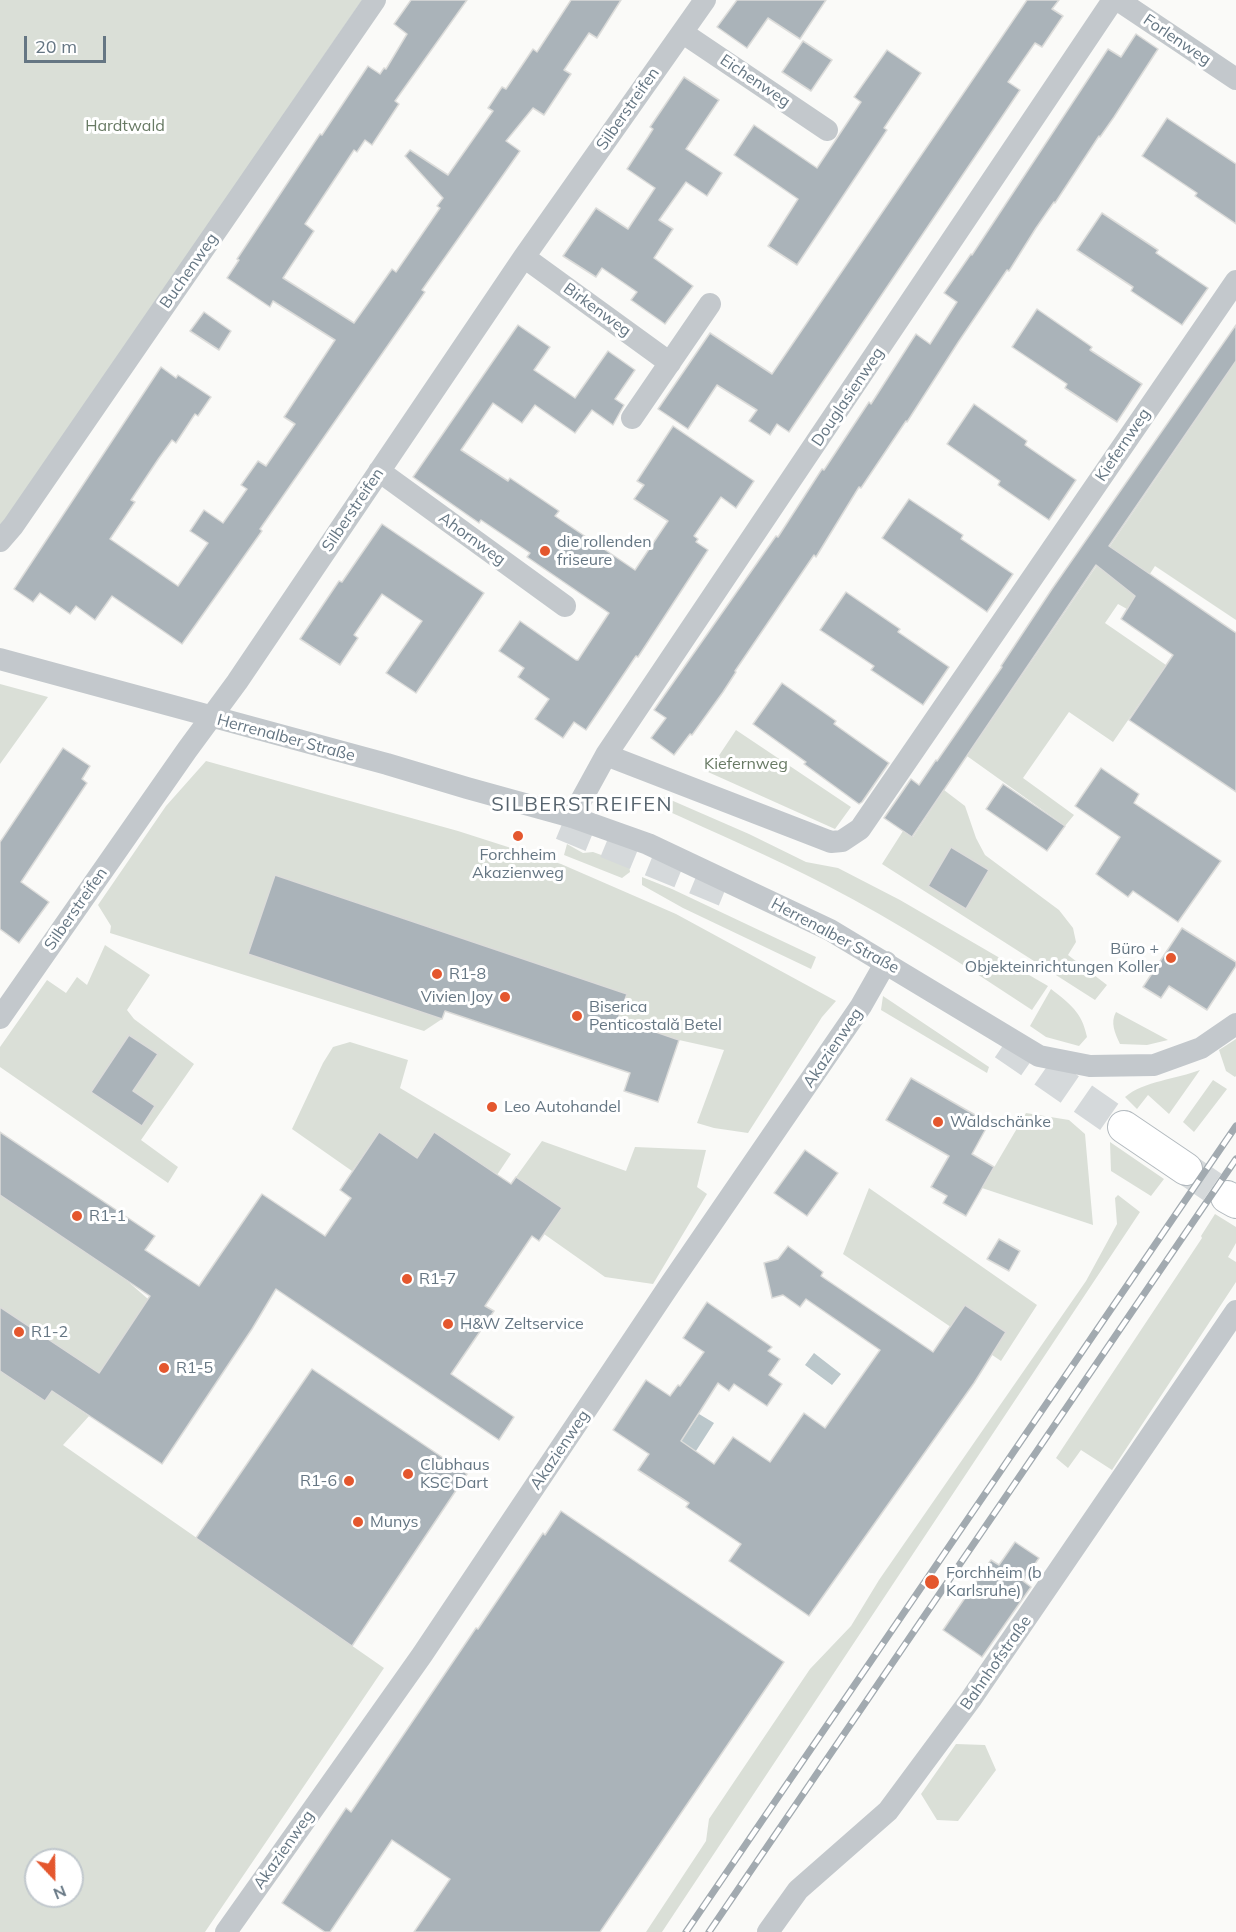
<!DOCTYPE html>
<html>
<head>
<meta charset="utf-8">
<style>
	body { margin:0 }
	#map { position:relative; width:1236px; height:1932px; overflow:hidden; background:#fafaf8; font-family:Mulish,sans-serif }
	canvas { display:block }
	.north { position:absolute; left:24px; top:1848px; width:60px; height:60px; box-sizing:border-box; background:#fff; border:2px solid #c1c8cd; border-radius:50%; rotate:158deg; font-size:16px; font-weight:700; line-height:24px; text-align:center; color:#657683 }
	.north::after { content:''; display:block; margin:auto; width:21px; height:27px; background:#e4572e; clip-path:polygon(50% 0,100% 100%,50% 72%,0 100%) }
	.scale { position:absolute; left:24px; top:36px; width:82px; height:27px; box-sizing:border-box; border:3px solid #657683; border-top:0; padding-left:8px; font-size:18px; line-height:21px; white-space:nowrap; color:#657683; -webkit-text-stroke:4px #fff; paint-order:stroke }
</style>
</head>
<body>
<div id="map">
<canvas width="1236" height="1932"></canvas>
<div class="north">N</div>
<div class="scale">20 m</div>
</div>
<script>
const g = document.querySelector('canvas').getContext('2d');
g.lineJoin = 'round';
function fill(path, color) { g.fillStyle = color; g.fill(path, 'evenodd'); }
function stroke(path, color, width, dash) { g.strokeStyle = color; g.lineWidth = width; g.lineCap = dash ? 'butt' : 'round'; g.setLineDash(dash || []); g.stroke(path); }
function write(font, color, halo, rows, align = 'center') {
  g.font = font + ' Mulish,sans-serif'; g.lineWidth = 6; g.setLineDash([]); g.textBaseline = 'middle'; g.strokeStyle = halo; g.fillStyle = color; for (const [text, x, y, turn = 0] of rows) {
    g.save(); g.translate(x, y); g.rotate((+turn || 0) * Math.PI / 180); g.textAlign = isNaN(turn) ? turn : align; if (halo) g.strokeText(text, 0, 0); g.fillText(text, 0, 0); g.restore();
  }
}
const green = new Path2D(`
	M0,0H362L6,520L0,525Z
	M1236,361V620L1155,566L1127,609L1118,604L1105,623L1166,665L1113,742L1069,712L1023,778L1074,815L1065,826L967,756Z
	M0,684L48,697L0,764Z
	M736,730L851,807L835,829L708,772Z
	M206,761L458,831L561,864L676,914L836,1001L822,1017L748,1133L714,1128L697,1123L724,1050L679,1040L618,1019L626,994L275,875L249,954L442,1019L424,1031L110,933L111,926L98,905L166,806Z
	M944,790L965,806L976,838L985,855L1059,910L1073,928L1076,942L1068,955L1107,985L1095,1000L882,864L903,831L913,837Z
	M664,797L749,834L806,862L838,868L900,900L1048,986L1032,1010C965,966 898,922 826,885C772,857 716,833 661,808L658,802Z
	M567,844L583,853L593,852L629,865L630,872L622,878L564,855Z
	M642,877L672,889L816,957L811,969L683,908L642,885Z
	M105,945L150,975L127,1010L134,1019L194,1064L141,1140L178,1167L168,1183L0,1067V1047L47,980L66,993L77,977L87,985Z
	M1051,989C1070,1004 1082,1012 1087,1037L1079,1046L1046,1037L1030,1026Z
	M883,996L989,1067L987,1073L881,1010Z
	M1116,1012L1168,1040L1147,1045L1120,1044C1115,1033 1110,1023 1116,1012Z
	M1236,1039V1076L1235,1077L1226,1071L1219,1050Z
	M350,1042L408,1060L400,1088L511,1154L497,1175L434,1132L417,1158L379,1132L352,1171L292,1129L323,1063L333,1047Z
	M1200,1070L1169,1114L1148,1095L1137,1109L1125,1097C1144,1081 1177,1079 1200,1070Z
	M1213,1080L1227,1089L1194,1132L1183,1122Z
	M1026,1113L1069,1120L1085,1134L1093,1225L982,1188Z
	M542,1141L626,1171L635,1147L706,1150L697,1187L707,1194L653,1284L605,1277L544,1234L561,1208L516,1177Z
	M1110,1142L1164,1179L1151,1196L1111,1171Z
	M869,1188L1037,1305L1001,1361L843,1254Z
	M0,1195L125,1279L148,1299L76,1407L89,1416L63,1445L384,1668L205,1932H0V1371L45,1401L75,1357L0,1307ZM36,1860H72V1896H36Z
	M1118,1195L1140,1212L662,1932H646L706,1841L709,1819L810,1669L851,1626L879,1580L1086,1281L1117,1224L1115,1198Z
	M1215,1214L1236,1227V1243L1228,1257L1236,1262V1282L1112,1470L1081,1450L1068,1468L1056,1458L1202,1238L1201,1236Z
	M956,1744L985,1745L996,1770L958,1821L937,1820L921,1794Z`);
const water = new Path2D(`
	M814,1353L841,1374L832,1385L805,1365Z
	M699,1414L714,1423L694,1454L679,1444Z`);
const building = new Path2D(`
	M411,0H467L395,101L399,104L372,145L365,140L357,152L354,150L305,224L314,231L283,278L354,323L392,269L396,272L440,208L437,206L443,198L405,156L410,150L448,175L493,111L488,108L502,87L506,89L533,49L537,52L571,0H621L597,38L589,33L564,70L571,74L544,115L533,108L506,141L520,151L422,290L425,292L260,529L262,531L182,644L112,596L95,620L76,606L70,614L40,593L33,602L14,589L161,367L176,378L178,375L211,397L198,416L195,414L176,443L172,440L159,458L131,500L135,502L110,539L178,586L208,543L190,531L204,510L223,523L247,489L241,485L258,461L266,466L295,424L284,417L335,340L273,301L270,307L227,278L239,260L237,259L320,134L322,135L368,66L380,74L384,68L386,69L407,34L394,24Z
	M737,0H826L800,39L768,18L747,48L717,27Z
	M1027,0H1059L1052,9L1063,16L1042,47L1035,43L1008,82L1020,90L789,432L777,424L770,435L749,421L757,410L717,385L688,429L658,409L710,333L772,374Z
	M1136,34L1158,49L1114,117L1100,137L1099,136L1055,203L1054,202L1036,228L1009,271L1007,270L959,341L907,422L906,421L861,488L859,487L816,557L814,555L735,671L736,672L723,692L692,735L690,734L674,755L651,738L666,718L654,710L776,536L778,537L822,469L824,470L869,402L871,404L916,334L930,344L957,302L944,293L971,254L972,255L1108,49L1121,57Z
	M803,41L832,60L811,91L782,72Z
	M887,50L921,73L884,128L887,130L797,265L768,246L798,199L734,155L754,125L817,168L861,102L854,97Z
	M684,77L719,100L686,149L722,173L707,196L686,182L659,220L673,229L654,258L693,286L665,324L631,300L637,292L602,268L596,277L563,256L596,208L628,229L655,188L627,169L648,137L653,129L650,127Z
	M1167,118L1236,164V224L1195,196L1197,193L1142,156Z
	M1102,213L1158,250L1156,253L1208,288L1182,325L1131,291L1133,287L1077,250Z
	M1037,309L1092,347L1090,350L1142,384L1117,422L1065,388L1067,384L1012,347Z
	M204,312L231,331L219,350L190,331Z
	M518,325L550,347L534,370L575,398L608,351L635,370L615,399L624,405L613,425L592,410L575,433L535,405L522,423L493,403L461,450L508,481L510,478L559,511L555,516L635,570L668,521L634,499L644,485L637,481L673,426L754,481L736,508L721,497L694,536L698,539L696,542L708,550L638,657L636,656L586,730L574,722L563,738L535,719L549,699L518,677L524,668L499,651L520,621L576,660H578L609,613L527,557L530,553L481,520L479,523L413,477Z
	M1236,325V361L1109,546L1236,633V792L1129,720L1173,655L1121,619L1135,596L1096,565L912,837L884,818L911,779L919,785L936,760L937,761L1002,667L1001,666L1052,589Z
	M974,404L1027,441L1025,445L1076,480L1049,520L998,485L1000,481L947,444Z
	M909,499L963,535L961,539L1013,574L987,612L882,538Z
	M382,524L484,593L416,693L386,673L422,621L382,594L354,635L358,638L340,665L300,639L339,581L342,582Z
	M846,592L900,629L898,632L949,667L923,705L871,670L874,666L820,630Z
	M782,683L836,721L834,724L889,763L862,802L859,804L804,764L806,762L753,724Z
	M63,748L90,766L82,779L87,783L21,882L49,902L19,943L0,929V842Z
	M1101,768L1139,794L1134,803L1221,861L1178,922L1133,891L1128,897L1096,874L1120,837L1075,806Z
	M1003,784L1065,826L1047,851L986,809Z
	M951,847L989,870L966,909L928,886Z
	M275,875L627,994L618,1019L679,1040L658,1102L624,1091L630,1073L445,1011L442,1019L248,954Z
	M1182,928L1236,962V966L1207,1010L1169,986L1161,998L1143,987Z
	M129,1035L158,1054L133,1091L155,1106L142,1126L91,1092Z
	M911,1078L989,1123L972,1154L994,1167L966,1216L943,1203L947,1196L931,1187L949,1156L886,1120Z
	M0,1132L155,1236L145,1250L199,1286L262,1194L325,1236L351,1198L340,1190L379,1132L417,1158L434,1132L511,1184L516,1177L562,1208L539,1241L532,1236L485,1306L494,1311L451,1374L514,1417L499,1440L276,1289L252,1329L162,1464L52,1391L45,1401L0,1371V1307L99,1373L150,1296L0,1195Z
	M805,1150L838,1173L807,1216L774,1193Z
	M999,1239L1020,1251L1009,1271L987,1259Z
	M788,1246L823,1272L821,1276L933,1352L965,1305L1006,1332L974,1383L809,1616L729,1561L741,1544L686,1507L689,1503L638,1470L649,1454L613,1430L646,1380L670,1396L678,1385L680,1386L704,1352L683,1338L707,1302L772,1347L768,1351L780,1359L769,1375L782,1384L767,1406L734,1384L729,1391L718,1383L681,1441L714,1464L733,1437L770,1462L804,1413L825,1428L880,1350L806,1299L800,1307L783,1295L772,1298L764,1263L778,1259Z
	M312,1369L467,1474L352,1646L196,1538Z
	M561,1511L784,1662L600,1932H414L450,1879L392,1840L330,1932H325L282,1903L346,1808L351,1812L476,1628L478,1629L543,1533L545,1535Z
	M1015,1542L1039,1558L1023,1581L1031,1587L982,1657L943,1630L991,1560L999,1565Z`);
const secondaryTunnel = new Path2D(`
	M562,824L733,894
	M1004,1044L1124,1127
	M1186,1169L1227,1197`);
const street = new Path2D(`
	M1118,0L1236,79
	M683,33L827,130
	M524,257L670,363
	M632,418L710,304
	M379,471L565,606
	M0,541L13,526L375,0
	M0,659L387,764L467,788L572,817L648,844L830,930L1039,1056L1090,1066L1154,1065L1201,1048L1236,1024
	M606,755L831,842L842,841L860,829L1236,281
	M572,817L606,755L1113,0
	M0,1018L187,750L237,682L524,257L705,0
	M226,1932L422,1655L669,1286L861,1006L886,962
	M768,1932L798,1890L888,1811L971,1699L1236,1311`);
const secondary = new Path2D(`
	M1124,1127L1186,1169
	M1227,1197L1236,1202`);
const rail = new Path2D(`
	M686,1932L1236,1126
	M709,1932L1236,1159`);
const markers = [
	[545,551,6,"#e4572e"],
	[518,836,6,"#e4572e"],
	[1171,958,6,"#e4572e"],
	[437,974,6,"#e4572e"],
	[505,997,6,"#e4572e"],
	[577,1016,6,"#e4572e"],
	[492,1107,6,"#e4572e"],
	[938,1122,6,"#e4572e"],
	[77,1216,6,"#e4572e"],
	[407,1279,6,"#e4572e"],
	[448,1324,6,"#e4572e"],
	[19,1332,6,"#e4572e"],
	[164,1368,6,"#e4572e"],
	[408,1474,6,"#e4572e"],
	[349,1481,6,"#e4572e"],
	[358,1522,6,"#e4572e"],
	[932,1582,8,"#e4572e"]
];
const streetNames = [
	["Forlenweg",1177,40,34],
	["Eichenweg",755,81,34],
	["Silberstreifen",628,109,-55],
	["Buchenweg",189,271,-55],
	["Birkenweg",597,310,36],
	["Douglasienweg",848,397,-56],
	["Kiefernweg",1123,445,-56],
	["Silberstreifen",353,510,-56],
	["Ahornweg",472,539,36],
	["Herrenalber Straße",286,738,15],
	["Silberstreifen",76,909,-55],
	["Herrenalber Straße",835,936,28],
	["Akazienweg",833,1048,-56],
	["Akazienweg",560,1450,-56],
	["Bahnhofstraße",996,1663,-55],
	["Akazienweg",284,1850,-55]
];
const parkNames = [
	["Hardtwald",125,126],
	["Kiefernweg",746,764]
];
const poiNames = [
	["die rollenden",557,542],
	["friseure",557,560],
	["Forchheim",518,855,"center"],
	["Akazienweg",518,873,"center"],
	["Büro +",1159,949,"right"],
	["Objekteinrichtungen Koller",1159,967,"right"],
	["R1-8",449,974],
	["Vivien Joy",493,997,"right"],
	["Biserica",589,1007],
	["Penticostală Betel",589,1025],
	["Leo Autohandel",504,1107],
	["Waldschänke",950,1122],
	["R1-1",89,1216],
	["R1-7",419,1279],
	["H&W Zeltservice",460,1324],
	["R1-2",31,1332],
	["R1-5",176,1368],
	["Clubhaus",420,1465],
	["KSC Dart",420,1483],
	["R1-6",337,1481,"right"],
	["Munys",370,1522],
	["Forchheim (b",946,1573],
	["Karlsruhe)",946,1591]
];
const quarterNames = [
	["SILBERSTREIFEN",582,805]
];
fill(green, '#dadfd7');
fill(water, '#bbc7cb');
fill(building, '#aab3b9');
stroke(building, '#dcdcda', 1.5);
stroke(secondaryTunnel, '#d5d9db', 32, [32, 16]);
stroke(secondary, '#b3babf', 34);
stroke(street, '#c3c8cc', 22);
stroke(secondary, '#fff', 32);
stroke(rail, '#a2aab0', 7);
stroke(rail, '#fff', 4.5, [14]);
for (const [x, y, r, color] of markers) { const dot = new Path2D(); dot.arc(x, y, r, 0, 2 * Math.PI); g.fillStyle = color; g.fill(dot); stroke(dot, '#fff', 2); }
write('16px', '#657683', '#fff', streetNames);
write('16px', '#687a64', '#fff', parkNames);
write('16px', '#657683', '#fff', poiNames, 'left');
g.letterSpacing = '1.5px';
write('20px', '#57646e', '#fff', quarterNames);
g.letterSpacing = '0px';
</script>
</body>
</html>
